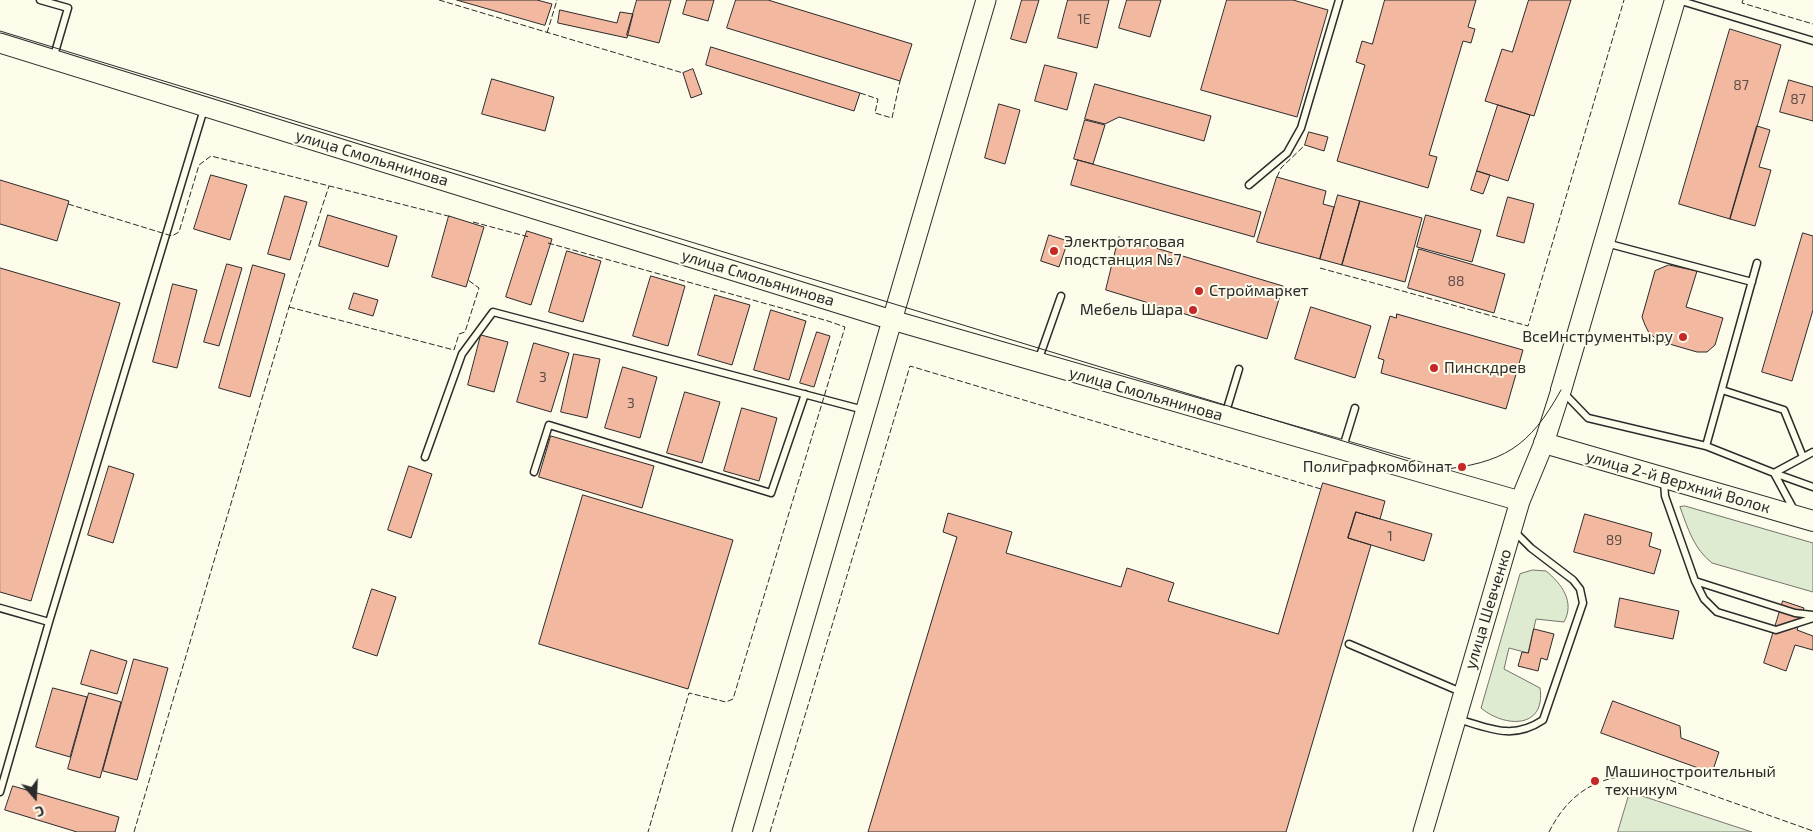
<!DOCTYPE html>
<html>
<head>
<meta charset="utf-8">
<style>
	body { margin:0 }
	#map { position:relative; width:1813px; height:832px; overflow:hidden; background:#fdfbea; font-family:"Exo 2",sans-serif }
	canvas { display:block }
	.north { position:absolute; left:10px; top:772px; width:50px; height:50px; -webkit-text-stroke:4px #fdfbea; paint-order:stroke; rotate:161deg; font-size:14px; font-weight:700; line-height:20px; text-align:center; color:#2b2b2b }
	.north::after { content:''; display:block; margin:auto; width:18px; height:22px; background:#2b2b2b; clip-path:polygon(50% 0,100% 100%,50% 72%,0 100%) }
</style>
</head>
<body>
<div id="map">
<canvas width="1813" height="832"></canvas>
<div class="north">С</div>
</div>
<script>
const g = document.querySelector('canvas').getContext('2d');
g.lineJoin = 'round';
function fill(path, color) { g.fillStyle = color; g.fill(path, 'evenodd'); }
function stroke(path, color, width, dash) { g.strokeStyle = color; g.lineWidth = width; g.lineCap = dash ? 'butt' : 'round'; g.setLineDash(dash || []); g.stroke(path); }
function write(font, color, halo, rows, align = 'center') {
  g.font = font + ' "Exo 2",sans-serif'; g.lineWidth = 4; g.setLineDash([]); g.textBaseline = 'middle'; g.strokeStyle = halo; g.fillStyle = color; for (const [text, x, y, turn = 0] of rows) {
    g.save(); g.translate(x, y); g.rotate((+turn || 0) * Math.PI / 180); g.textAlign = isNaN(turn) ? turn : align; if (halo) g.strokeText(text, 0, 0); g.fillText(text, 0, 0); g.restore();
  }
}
const green = new Path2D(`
	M1685,506L1813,543V592L1712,563C1694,549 1688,529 1680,507Z
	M1533,570L1546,571C1562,584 1575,602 1564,622L1536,619L1528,653L1509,648L1504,669L1540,688C1546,729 1505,728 1481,708L1520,574Z
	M1630,792L1752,832H1618Z`);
const building = new Path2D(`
	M457,0H537L552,4L545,25Z
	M637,0H671L659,43L627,35Z
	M687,0H714L708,21L683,14Z
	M736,0H768L912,44L900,81L727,28Z
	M1022,0H1039L1026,43L1011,39Z
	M1068,0H1109L1097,48L1058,38Z
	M1127,0H1161L1150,37L1119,28Z
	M1227,0H1293L1328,10L1297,117L1201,90Z
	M1385,0H1476L1468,27L1475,29L1471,43L1463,41L1429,155L1437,157L1428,188L1337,161L1365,65L1356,62L1362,41L1372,44Z
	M1529,0H1571L1534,116L1485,101L1502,49L1512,52Z
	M560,10L617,23L620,12L633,14L627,38L558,23Z
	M1730,29L1781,45L1730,219L1679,204Z
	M711,47L860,93L854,111L706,65Z
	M1045,65L1077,73L1067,110L1035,101Z
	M693,69L702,94L691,98L683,73Z
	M492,79L554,97L545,131L482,114Z
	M1789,80L1813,87V121L1780,112Z
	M1095,84L1211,116L1204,141L1119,117L1105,124L1085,119Z
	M999,104L1020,110L1005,164L985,158Z
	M1498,105L1530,115L1508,181L1477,171Z
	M1085,120L1105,125L1093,164L1074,159Z
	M1757,126L1770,130L1759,167L1771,170L1755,226L1730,219Z
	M1309,132L1328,137L1324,151L1305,145Z
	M1078,160L1261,212L1254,237L1071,185Z
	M1477,171L1490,175L1483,194L1471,190Z
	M211,175L247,185L230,240L194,229Z
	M1277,177L1326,191L1323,204L1334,207L1320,259L1257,242Z
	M0,180L69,201L57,241L0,224Z
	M1338,195L1360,201L1342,265L1320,259Z
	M285,196L307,202L290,260L268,254Z
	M1508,197L1534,204L1524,243L1497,236Z
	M1360,201L1422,218L1405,282L1342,265Z
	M328,215L397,236L388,267L319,246Z
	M1426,215L1481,230L1472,262L1417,247Z
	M449,216L484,227L466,287L432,277Z
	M527,231L552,239L531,305L506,297Z
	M1803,233L1813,236V310L1792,381L1762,372Z
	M1049,235L1068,241L1059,267L1041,261Z
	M1119,237L1283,286L1267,339L1106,290Z
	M1419,249L1505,274L1494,313L1408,288Z
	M567,251L601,261L583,322L549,312Z
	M227,264L242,268L219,346L204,342Z
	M253,265L285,274L250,397L219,388Z
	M1669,265L1697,271L1686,307L1723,318L1715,345L1707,352H1697L1659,341L1649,333L1645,325L1642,317L1655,271Z
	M0,268L120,303L31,601L0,592Z
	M651,276L685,286L668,346L633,336Z
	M173,284L197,290L177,368L153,362Z
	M354,293L378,300L373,316L349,309Z
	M715,295L750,305L732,365L698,355Z
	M1311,307L1371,326L1355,378L1295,359Z
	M771,310L806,321L789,380L754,370Z
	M1397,314L1523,350L1506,409L1381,373L1384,360L1378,358L1390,316L1396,318Z
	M817,332L830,336L814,387L800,383Z
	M481,335L508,342L494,392L468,385Z
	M534,343L569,353L551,412L517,402Z
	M574,354L600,359L587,418L561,412Z
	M623,367L657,377L640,438L605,428Z
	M685,392L720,402L702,463L667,453Z
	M742,408L777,418L759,481L724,471Z
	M551,436L654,466L642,508L539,477Z
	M109,466L134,474L113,543L88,535Z
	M409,466L432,474L411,538L388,530Z
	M1323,483L1385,501L1380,519L1356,512L1348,538L1371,545L1286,832H868L957,537L943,532L948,513L1012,532L1006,553L1121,587L1127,568L1174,583L1168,601L1278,634Z
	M583,495L733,540L688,689L539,644Z
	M1356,512L1432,534L1424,561L1348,538Z
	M1585,514L1652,533L1649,546L1661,550L1654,574L1574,552Z
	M372,589L396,597L377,656L353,648Z
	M1620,598L1679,611L1673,639L1615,627Z
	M1783,601L1804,608L1797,630L1813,636V650L1795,645L1786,671L1764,663Z
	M1534,629L1554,634L1547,660L1541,658L1538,671L1518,666L1522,652L1528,653Z
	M91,650L127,661L117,694L81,684Z
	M134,659L168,668L137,780L103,771Z
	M53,688L87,697L70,757L36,747Z
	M89,693L121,702L100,778L68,769Z
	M1613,701L1680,726L1681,738L1719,752L1712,773L1601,733Z
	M13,786L119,817L115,832H77L5,810Z`);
const lane = new Path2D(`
	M40,0L68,8L53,59
	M1678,0L1813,41
	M1249,185L1287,153L1301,128L1339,0
	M1606,243L1752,282
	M1038,361L1061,296
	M1722,390L1784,410L1803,457
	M1563,392L1588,418L1706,446L1774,473L1813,452
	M1225,415L1239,369
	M1706,446L1757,263
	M1343,447L1355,408
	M425,457L462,354L493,312L864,410
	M534,472L549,425L771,493L805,394
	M1774,473L1794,510
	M1774,473L1813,487
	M1664,481L1665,496L1695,581L1795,613L1813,615
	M1695,581L1704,599L1717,612L1776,630L1813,618
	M0,608L49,622
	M1349,644L1461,692
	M1458,719C1491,729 1513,740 1543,720L1583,603L1580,589L1573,580L1531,548L1515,532
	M0,792L49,622L204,109`);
const secondary = new Path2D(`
	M0,43L892,320L1520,501
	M742,832L986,0
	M1423,832L1520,501L1544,443L1561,390`);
const primary = new Path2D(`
	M1561,390L1675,0
	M1544,443L1813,521`);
const tram = new Path2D(`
	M0,31L1438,470C1503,463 1529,448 1561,390`);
const fence = new Path2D(`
	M439,0L683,73
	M1743,0L1742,3L1813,24
	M547,33L557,0
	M860,93L878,99L875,113L892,118L900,81
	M1277,177L1281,168L1305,145
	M68,204L172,236L179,232L199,165L211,156L452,217
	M473,222L529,237
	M548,243L828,321L845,327L733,699L726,702L689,693L648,832
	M1320,268L1528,326L1624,0
	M289,307L454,350L459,334L465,332L479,288L468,280
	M134,832L289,307L329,186
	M770,832L910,366L1321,489
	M1549,832C1573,784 1612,769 1664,778L1813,831`);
const markers = [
	[1054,251,5,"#c62828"],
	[1199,291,5,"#c62828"],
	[1193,310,5,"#c62828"],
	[1683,337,5,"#c62828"],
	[1434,368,5,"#c62828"],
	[1462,467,5,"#c62828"],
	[1595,781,5,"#c62828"]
];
const numberNames = [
	["1Е",1084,19],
	["87",1741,85],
	["87",1798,99],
	["88",1456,281],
	["3",543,377],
	["3",631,403],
	["1",1390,536],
	["89",1614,540]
];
const streetNames = [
	["улица Смольянинова",372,158,17],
	["улица Смольянинова",758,278,17],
	["улица Смольянинова",1146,394,16],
	["улица 2-й Верхний Волок",1678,482,16],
	["улица Шевченко",1488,609,-73]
];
const poiNames = [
	["Электротяговая",1064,242],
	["подстанция №7",1064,260],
	["Строймаркет",1209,291],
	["Мебель Шара",1183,310,"right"],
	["ВсеИнструменты.ру",1673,337,"right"],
	["Пинскдрев",1444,368],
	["Полиграфкомбинат",1452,467,"right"],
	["Машиностроительный",1605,772],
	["техникум",1605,790]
];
fill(green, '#deebd1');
stroke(green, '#74746e', 1);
fill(building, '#f2b8a0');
stroke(building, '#2b2b2b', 1);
stroke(lane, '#2b2b2b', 9);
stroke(secondary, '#2b2b2b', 21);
stroke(primary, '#2b2b2b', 22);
stroke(lane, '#fdfbea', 6);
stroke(secondary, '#fdfbea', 19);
stroke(primary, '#fdfbea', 20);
stroke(tram, '#2b2b2b', 1);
stroke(fence, '#2b2b2b', 1, [6, 2.5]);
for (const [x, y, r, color] of markers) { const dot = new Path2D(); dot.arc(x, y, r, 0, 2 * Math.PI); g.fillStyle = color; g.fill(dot); stroke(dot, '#fdfbea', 2); }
write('14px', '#5d4e48', null, numberNames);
write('16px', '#2b2b2b', '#fdfbea', streetNames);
write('16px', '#2b2b2b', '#fdfbea', poiNames, 'left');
</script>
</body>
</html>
